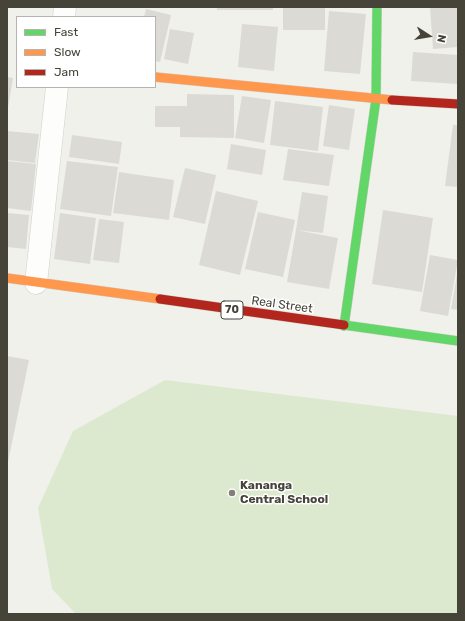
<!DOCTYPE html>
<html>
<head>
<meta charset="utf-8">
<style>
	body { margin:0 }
	#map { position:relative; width:465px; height:621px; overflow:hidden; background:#f1f1ec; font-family:Rubik,sans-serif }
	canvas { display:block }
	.frame { position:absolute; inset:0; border:8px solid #464339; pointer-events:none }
	.legend { position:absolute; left:16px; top:16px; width:140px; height:72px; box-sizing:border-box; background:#fff; border:1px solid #b5b4b0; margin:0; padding:5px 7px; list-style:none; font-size:12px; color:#464339 }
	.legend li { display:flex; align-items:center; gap:8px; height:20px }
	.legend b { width:20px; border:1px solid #b5b4b0 }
	.north { position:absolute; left:409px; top:16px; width:40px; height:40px; -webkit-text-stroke:3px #fff; paint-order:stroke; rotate:102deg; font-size:11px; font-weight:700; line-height:16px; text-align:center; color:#464339 }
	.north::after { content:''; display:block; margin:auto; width:14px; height:18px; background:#464339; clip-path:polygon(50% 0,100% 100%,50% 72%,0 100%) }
</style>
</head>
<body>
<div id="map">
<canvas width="465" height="621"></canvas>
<div class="frame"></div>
<ul class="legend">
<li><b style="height:5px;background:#63d668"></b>Fast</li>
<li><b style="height:5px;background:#ff974d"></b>Slow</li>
<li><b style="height:5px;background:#b3261e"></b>Jam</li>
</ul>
<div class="north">N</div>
</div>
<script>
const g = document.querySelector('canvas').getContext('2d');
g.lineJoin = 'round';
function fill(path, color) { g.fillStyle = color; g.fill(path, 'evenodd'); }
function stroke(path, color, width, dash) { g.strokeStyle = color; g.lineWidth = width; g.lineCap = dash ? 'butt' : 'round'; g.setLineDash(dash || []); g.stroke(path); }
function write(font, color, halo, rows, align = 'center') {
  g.font = font + ' Rubik,sans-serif'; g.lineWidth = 3; g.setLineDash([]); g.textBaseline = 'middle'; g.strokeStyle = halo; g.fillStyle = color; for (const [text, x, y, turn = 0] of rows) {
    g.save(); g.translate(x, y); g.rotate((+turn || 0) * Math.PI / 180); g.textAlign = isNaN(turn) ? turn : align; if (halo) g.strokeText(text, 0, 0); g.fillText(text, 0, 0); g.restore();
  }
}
const green = new Path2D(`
	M165,380L458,416V614H76L52,589L38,508L73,431Z`);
const building = new Path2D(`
	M217,7H273V10H217Z
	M283,7H325V30H283Z
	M430,7H458V47L433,49Z
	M146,9L171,15L160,62L155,61V17H144Z
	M329,11L366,14L360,74L324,71Z
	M242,24L278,27L274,71L238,67Z
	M170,29L194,33L188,64L164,59Z
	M413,52L458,55V84L411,81Z
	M7,77L13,78L8,108H7Z
	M187,94L234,95V138L180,137V127H155V106H187Z
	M242,96L271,100L264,143L235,138Z
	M275,101L323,107L318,151L270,145Z
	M329,105L355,109L349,150L323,146Z
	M453,125H458V187L445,186Z
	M7,131L39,134L35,163L7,160Z
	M72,135L122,142L119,164L69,157Z
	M231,144L266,150L262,175L227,169Z
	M288,149L334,155L329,186L283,180Z
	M7,161L36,164L31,211L7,208Z
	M67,161L118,167L111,216L60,209Z
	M185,168L216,175L205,224L173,217Z
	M119,172L174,180L169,220L113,213Z
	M216,191L258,201L240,275L199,265Z
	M302,192L328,196L323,233L296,230Z
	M383,210L433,218L422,292L372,284Z
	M258,212L295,220L283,277L245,269Z
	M7,213L29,215L26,249L7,247Z
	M60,213L96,218L90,264L54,259Z
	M99,219L124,222L119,263L93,260Z
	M296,230L338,238L329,289L287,282Z
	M430,255L458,260L448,316L420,311Z
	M457,275H458V310L451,309Z
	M7,356L29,360L8,462H7Z`);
const street = new Path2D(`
	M64,17L65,7
	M36,283L57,87`);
const fast = new Path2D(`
	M344,325L458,341
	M344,326L376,99L377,7`);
const slow = new Path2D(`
	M155,77L392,100
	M7,278L160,299`);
const jam = new Path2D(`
	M392,100L458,104
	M160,299L344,325`);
const markers = [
	[232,493,4,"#828078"]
];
const shields = [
	[232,310,22]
];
const shieldNames = [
	["70",232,310]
];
const streetNames = [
	["Real Street",282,305,8]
];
const poiNames = [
	["Kananga",240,486],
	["Central School",240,500]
];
fill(green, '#dce9cf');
fill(building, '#dbdad5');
stroke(street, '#cfceca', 23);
stroke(fast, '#cfcec4', 10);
stroke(slow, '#cfcec4', 10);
stroke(jam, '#cfcec4', 10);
stroke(street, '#fdfdfc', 22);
stroke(fast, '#63d668', 9);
stroke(slow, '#ff974d', 9);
stroke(jam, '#b3261e', 9);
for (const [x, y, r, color] of markers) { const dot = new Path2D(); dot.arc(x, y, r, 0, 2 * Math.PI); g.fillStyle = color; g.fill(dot); stroke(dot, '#fff', 1.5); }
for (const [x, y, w] of shields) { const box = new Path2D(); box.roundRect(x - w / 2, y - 9, w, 18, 3); g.fillStyle = '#fff'; g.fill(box); stroke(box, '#464339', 1); }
write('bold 11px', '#464339', null, shieldNames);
write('12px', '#464339', '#fff', streetNames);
write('bold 12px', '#464339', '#fff', poiNames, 'left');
</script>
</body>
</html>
